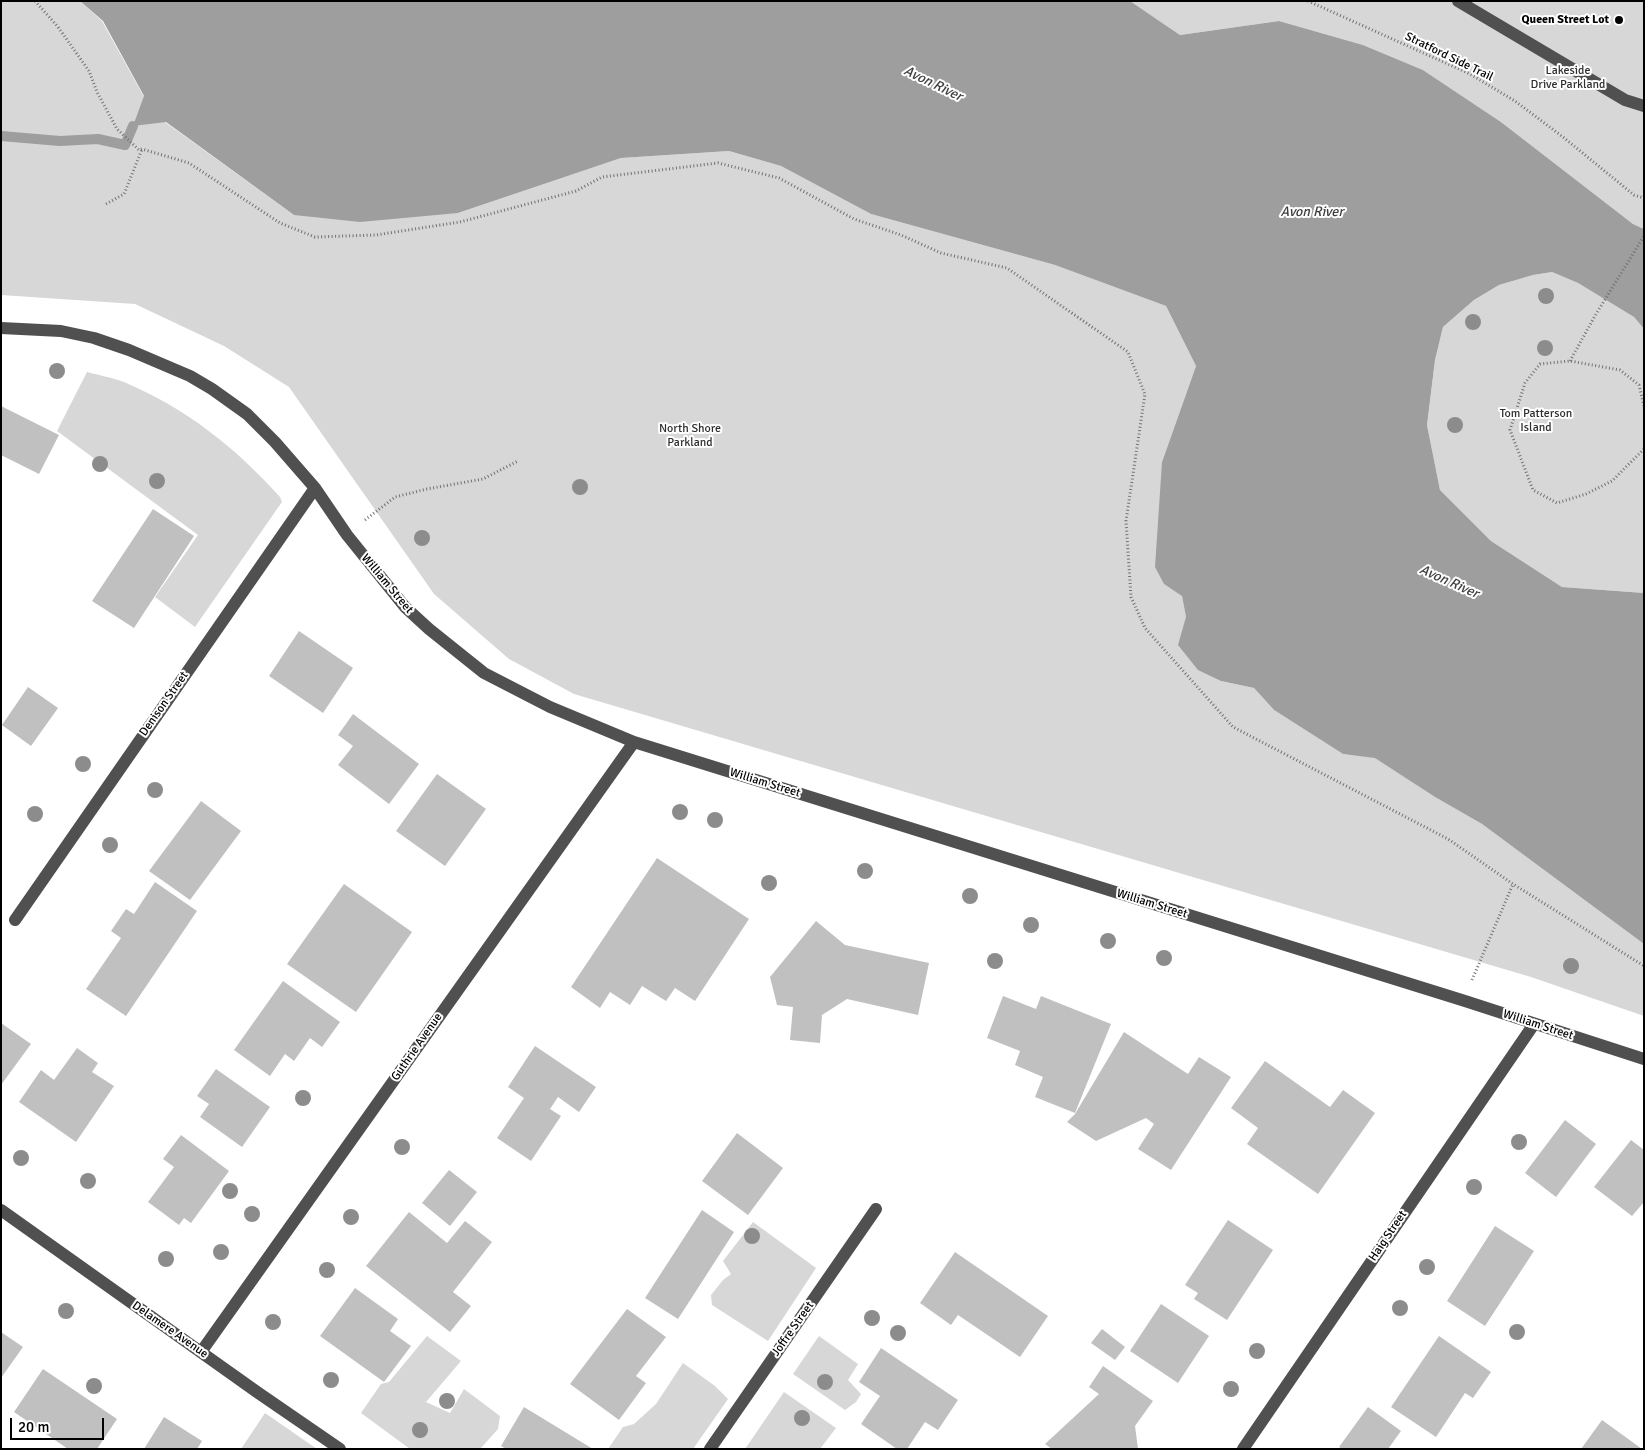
<!DOCTYPE html>
<html>
<head>
<meta charset="utf-8">
<style>
	body { margin:0 }
	#map { position:relative; width:1645px; height:1450px; overflow:hidden; background:#fff; font-family:Signika,sans-serif }
	canvas { display:block }
	.frame { position:absolute; inset:0; border:2px solid #000; pointer-events:none }
	.scale { position:absolute; left:10px; top:1418px; width:94px; height:22px; box-sizing:border-box; border:2px solid #000; border-top:0; padding-left:6px; font-size:15px; line-height:18px; white-space:nowrap; color:#000; -webkit-text-stroke:4px #fff; paint-order:stroke }
</style>
</head>
<body>
<div id="map">
<canvas width="1645" height="1450"></canvas>
<div class="frame"></div>
<div class="scale">20 m</div>
</div>
<script>
const g = document.querySelector('canvas').getContext('2d');
g.lineJoin = 'round';
function fill(path, color) { g.fillStyle = color; g.fill(path, 'evenodd'); }
function stroke(path, color, width, dash) { g.strokeStyle = color; g.lineWidth = width; g.lineCap = dash ? 'butt' : 'round'; g.setLineDash(dash || []); g.stroke(path); }
function write(font, color, halo, rows, align = 'center') {
  g.font = font + ' Signika,sans-serif'; g.lineWidth = 4; g.setLineDash([]); g.textBaseline = 'middle'; g.strokeStyle = halo; g.fillStyle = color; for (const [text, x, y, turn = 0] of rows) {
    g.save(); g.translate(x, y); g.rotate((+turn || 0) * Math.PI / 180); g.textAlign = isNaN(turn) ? turn : align; if (halo) g.strokeText(text, 0, 0); g.fillText(text, 0, 0); g.restore();
  }
}
const green = new Path2D(`
	M1,1H80L102,21L144,97L165,122L294,215L458,213L621,158L729,151L781,166L871,214L1055,265L1166,306L1196,366L1162,462L1164,584L1182,595L1186,617L1221,681L1254,688L1274,710L1343,754L1375,757L1435,797L1482,824L1644,944V1016L1531,977L574,694L509,659L434,594L289,387L224,346L135,304L1,295Z
	M1130,1H1644V229L1633,224L1501,122L1423,70L1363,45L1279,21L1180,35Z
	M1552,272L1578,283L1634,317L1644,329V593L1562,587L1491,541L1440,490L1427,425L1435,360L1443,327L1474,300L1499,285L1533,275Z
	M87,372C99,375 113,378 124,382C187,409 235,447 280,497L282,502L277,509L195,627L155,597L198,535L57,431Z
	M753,1222L816,1268L768,1341L712,1305L711,1295L723,1280L731,1274L723,1261Z
	M427,1336L461,1361L426,1402L450,1413L464,1389L500,1416L498,1429L480,1449H410L361,1413L381,1384L389,1382Z
	M819,1336L858,1364L848,1380L861,1394L856,1402L845,1410L793,1374Z
	M683,1363L715,1386L728,1399L693,1449H608L623,1427L634,1424L656,1404Z
	M784,1392L836,1428L820,1449H745Z
	M265,1413L317,1449H241Z`);
const water = new Path2D(`
	M80,1H1130L1180,35L1279,21L1363,45L1423,70L1501,122L1633,224L1644,229V329L1634,317L1578,283L1552,272L1533,275L1499,285L1474,300L1443,327L1435,360L1427,425L1440,490L1491,541L1562,587L1644,593V944L1482,824L1435,797L1375,758L1343,754L1274,710L1254,688L1221,681L1198,670L1178,645L1186,617L1182,596L1164,584L1155,567L1162,462L1196,366L1166,306L1055,265L871,214L781,166L729,151L621,158L458,213L360,222L294,215L166,122L133,126L144,96L103,21Z`);
const stream = new Path2D(`
	M1,136L60,141L98,139L125,145L133,126`);
const building = new Path2D(`
	M1,406L59,435L39,474L1,455Z
	M153,509L194,536L134,628L92,601Z
	M299,631L353,668L323,713L269,676Z
	M28,687L58,708L31,746L2,725Z
	M353,714L419,764L389,804L338,765L353,746L338,735Z
	M437,774L486,809L445,866L396,831Z
	M201,801L241,831L190,900L149,871Z
	M657,858L749,919L695,1001L675,988L666,1001L642,986L630,1005L610,992L600,1008L571,987Z
	M155,882L197,911L126,1016L86,989L121,938L111,931L126,909L134,914Z
	M344,884L412,932L356,1012L287,964Z
	M816,921L845,945L929,963L918,1015L847,999L822,1015L820,1043L790,1040L793,1007L777,1005L770,977Z
	M283,981L340,1022L322,1047L310,1038L294,1061L285,1054L270,1076L234,1050Z
	M1003,996L1036,1009L1041,996L1111,1024L1075,1113L1035,1097L1043,1077L1015,1065L1020,1051L987,1038Z
	M1,1023L31,1044L1,1085Z
	M1124,1032L1188,1074L1199,1057L1231,1077L1171,1170L1138,1149L1154,1124L1146,1118L1096,1141L1067,1122L1075,1114Z
	M535,1046L596,1087L579,1112L558,1097L550,1109L561,1116L531,1161L497,1138L524,1098L508,1087Z
	M77,1048L98,1063L92,1072L114,1086L76,1142L19,1102L41,1070L54,1080Z
	M1265,1061L1330,1107L1343,1090L1375,1113L1318,1194L1247,1144L1258,1128L1231,1108Z
	M216,1069L270,1107L242,1147L200,1117L209,1104L197,1096Z
	M1565,1120L1596,1144L1556,1197L1525,1173Z
	M737,1133L783,1168L748,1215L702,1181Z
	M181,1135L229,1171L191,1223L184,1218L179,1225L148,1202L174,1167L163,1159Z
	M1631,1140L1644,1150V1202L1632,1216L1594,1187Z
	M449,1170L477,1192L450,1226L422,1203Z
	M702,1210L734,1232L678,1319L645,1298Z
	M409,1212L447,1243L465,1221L492,1242L453,1292L471,1306L450,1332L366,1266Z
	M1228,1220L1273,1250L1227,1320L1194,1299L1198,1293L1185,1285Z
	M1495,1226L1534,1251L1485,1326L1447,1301Z
	M955,1252L1048,1316L1020,1357L958,1315L951,1325L920,1303Z
	M355,1288L398,1319L390,1331L411,1346L384,1382L320,1336Z
	M1161,1304L1209,1336L1178,1383L1130,1351Z
	M627,1309L666,1337L636,1376L646,1383L619,1420L570,1384Z
	M1102,1329L1125,1347L1115,1360L1091,1343Z
	M1,1332L23,1347L1,1378Z
	M1439,1336L1491,1372L1473,1398L1465,1393L1436,1437L1391,1407Z
	M881,1348L958,1400L938,1430L925,1422L907,1449H897L861,1424L880,1396L859,1382Z
	M1103,1366L1153,1401L1135,1426L1138,1449H1052L1045,1444L1099,1394L1089,1387Z
	M43,1369L117,1419L97,1449H68L14,1412Z
	M524,1407L593,1449H506L501,1446Z
	M1368,1407L1401,1431L1388,1449H1342L1339,1447Z
	M164,1417L202,1441L197,1449H144Z
	M1602,1420L1642,1449H1581Z`);
const path = new Path2D(`
	M35,1L58,27L89,71L97,92L117,129L139,150L142,149L189,163L280,223L315,237L376,235L460,222L576,191L602,177L718,163L779,178L854,219L901,235L941,253L1007,268L1128,352L1145,394L1126,521L1131,597L1145,628L1233,727L1448,839L1513,884L1644,966
	M1308,1L1470,74L1515,101L1563,137L1634,195L1644,198
	M106,204L124,194L142,149
	M1570,361L1596,314L1644,236
	M1644,406L1639,385L1620,370L1570,361L1540,364L1525,383L1510,430L1533,490L1557,503L1586,494L1612,481L1644,449
	M365,520L395,497L427,489L483,479L518,461
	M1472,980L1513,884`);
const minor = new Path2D(`
	M1458,1L1625,100L1644,106
	M1,328L61,331L94,338L129,350L190,376L212,389L247,414L275,442L315,488L347,535L405,607L429,629L484,673L550,707L634,742L1465,1001L1644,1059
	M15,920L315,488
	M1,1210L257,1392L340,1449
	M201,1352L634,742
	M710,1449L876,1209
	M1243,1449L1534,1024`);
const trees = [
	[1546,296],
	[1473,322],
	[1545,348],
	[57,371],
	[1455,425],
	[100,464],
	[157,481],
	[580,487],
	[422,538],
	[83,764],
	[155,790],
	[680,812],
	[35,814],
	[715,820],
	[110,845],
	[865,871],
	[769,883],
	[970,896],
	[1031,925],
	[1108,941],
	[1164,958],
	[995,961],
	[1571,966],
	[303,1098],
	[1519,1142],
	[402,1147],
	[21,1158],
	[88,1181],
	[1474,1187],
	[230,1191],
	[252,1214],
	[351,1217],
	[752,1236],
	[221,1252],
	[166,1259],
	[1427,1267],
	[327,1270],
	[1400,1308],
	[66,1311],
	[872,1318],
	[273,1322],
	[1517,1332],
	[898,1333],
	[1257,1351],
	[331,1380],
	[825,1382],
	[94,1386],
	[1231,1389],
	[447,1401],
	[802,1418],
	[420,1430]
];
const markers = [
	[1619,20,5,"#000"]
];
const poiNames = [
	["Queen Street Lot",1609,20]
];
const streetNames = [
	["Stratford Side Trail",1449,57,26],
	["William Street",387,584,50],
	["Denison Street",164,704,-55],
	["William Street",765,783,17],
	["William Street",1152,904,17],
	["William Street",1538,1025,18],
	["Guthrie Avenue",417,1047,-55],
	["Haig Street",1388,1236,-56],
	["Joffre Street",793,1329,-55],
	["Delamere Avenue",170,1330,35]
];
const parkNames = [
	["Lakeside",1568,71],
	["Drive Parkland",1568,85],
	["Tom Patterson",1536,414],
	["Island",1536,428],
	["North Shore",690,429],
	["Parkland",690,443]
];
const waterNames = [
	["Avon River",933,84,26],
	["Avon River",1312,212],
	["Avon River",1449,582,24]
];
fill(green, '#d7d7d7');
fill(water, '#9e9e9e');
stroke(stream, '#9e9e9e', 10);
fill(building, '#c0c0c0');
stroke(path, '#727272', 3, [1, 2.5]);
stroke(minor, '#505050', 12);
g.fillStyle = '#8c8c8c';
for (const [x, y] of trees) { g.beginPath(); g.arc(x, y, 8, 0, 2 * Math.PI); g.fill(); }
for (const [x, y, r, color] of markers) { const dot = new Path2D(); dot.arc(x, y, r, 0, 2 * Math.PI); g.fillStyle = color; g.fill(dot); stroke(dot, '#fff', 2); }
write('bold 12px', '#000', '#fff', poiNames, 'right');
write('12px', '#000', '#fff', streetNames);
write('12px', '#2e2e2e', '#fff', parkNames);
write('italic 14px', '#3f3f3f', '#fff', waterNames);
</script>
</body>
</html>
